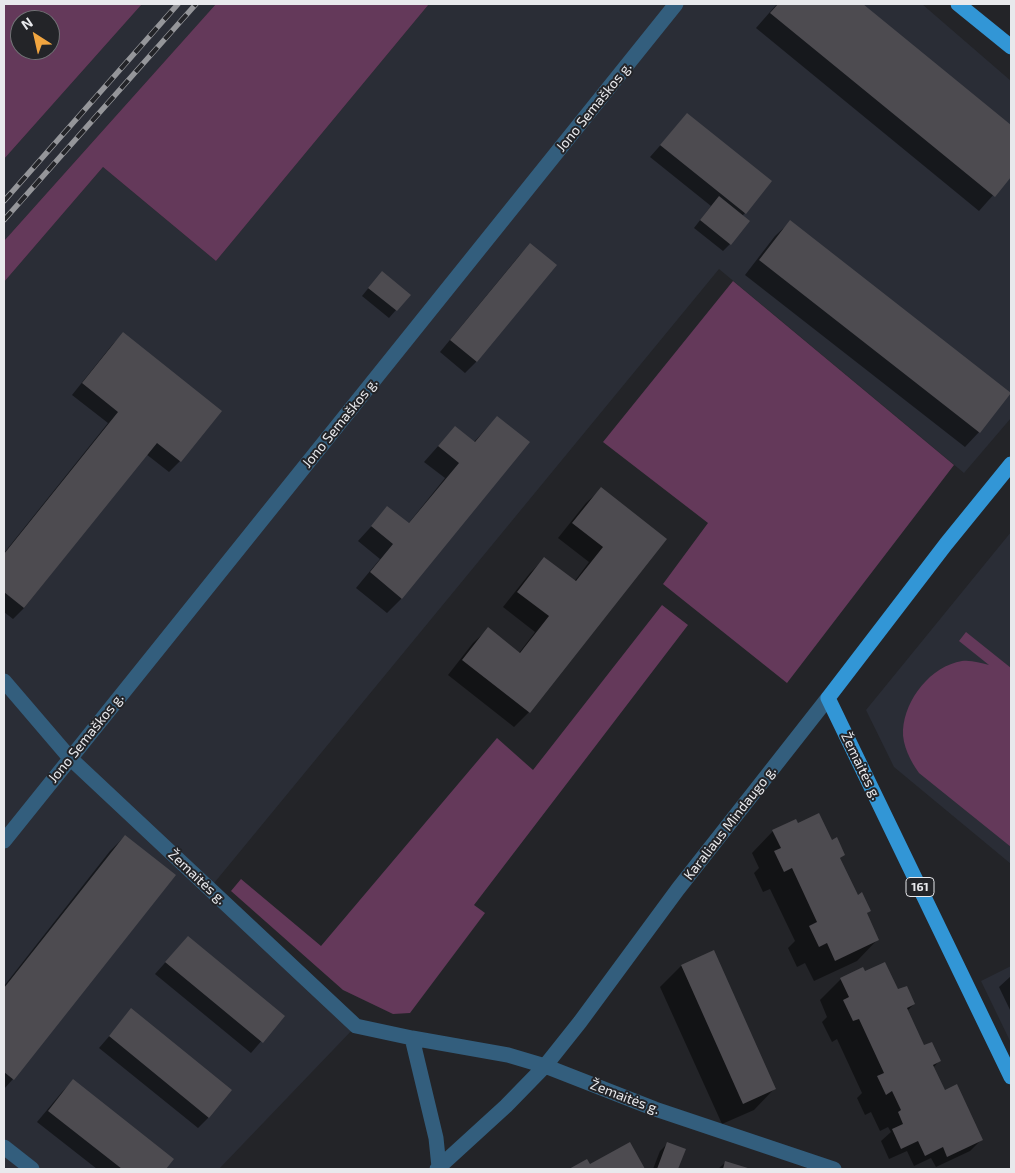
<!DOCTYPE html>
<html>
<head>
<meta charset="utf-8">
<style>
	body { margin:0 }
	#map { position:relative; width:1015px; height:1173px; overflow:hidden; background:#232428; font-family:"Exo 2",sans-serif }
	canvas { display:block }
	.frame { position:absolute; inset:0; border:5px solid #e8e9ec; pointer-events:none }
	.north { position:absolute; left:10px; top:10px; width:50px; height:50px; box-sizing:border-box; background:#232428; border:1px solid #727376; border-radius:50%; rotate:325deg; font-size:14px; font-weight:700; line-height:20px; text-align:center; color:#e8e9ec }
	.north::after { content:''; display:block; margin:auto; width:18px; height:22px; background:#f1a540; clip-path:polygon(50% 0,100% 100%,50% 72%,0 100%) }
</style>
</head>
<body>
<div id="map">
<canvas width="1015" height="1173"></canvas>
<div class="frame"></div>
<div class="north">N</div>
</div>
<script>
const g = document.querySelector('canvas').getContext('2d');
g.lineJoin = 'round';
function fill(path, color) { g.fillStyle = color; g.fill(path, 'evenodd'); }
function stroke(path, color, width, dash) { g.strokeStyle = color; g.lineWidth = width; g.lineCap = dash ? 'butt' : 'round'; g.setLineDash(dash || []); g.stroke(path); }
function write(font, color, halo, rows, align = 'center') {
  g.font = font + ' "Exo 2",sans-serif'; g.lineWidth = 4; g.setLineDash([]); g.textBaseline = 'middle'; g.strokeStyle = halo; g.fillStyle = color; for (const [text, x, y, turn = 0] of rows) {
    g.save(); g.translate(x, y); g.rotate((+turn || 0) * Math.PI / 180); g.textAlign = isNaN(turn) ? turn : align; if (halo) g.strokeText(text, 0, 0); g.fillText(text, 0, 0); g.restore();
  }
}
const built = new Path2D(`
	M142,4H216L4,241V159Z
	M429,4H922L1011,81V418L964,473L719,269L210,888L356,1026L219,1169H4V282L103,167L216,261Z
	M1011,532V864L894,767L866,710Z
	M1011,966V1043L981,981Z`);
const green = new Path2D(`
	M4,4H142L4,159ZM20,20H50V50H20Z
	M216,4H429L216,261L103,167L4,282V241Z
	M733,281L954,465L787,683L663,584L708,523L603,442Z
	M662,605L688,625L474,905L485,913L410,1013L393,1014L343,990L231,891L241,879L321,946L497,738L533,770Z
	M966,632L1011,668V847L919,773C911,762 902,745 903,730C905,699 931,666 962,661C972,660 980,663 989,665L959,641Z`);
const shadow = new Path2D(`
	M777,4H861L1011,127V175L979,211L756,28Z
	M687,115L745,213L742,216L730,244L723,251L694,228L711,206L650,157Z
	M790,222L979,432L965,447L745,275L775,236Z
	M530,245L555,265L476,362L465,373L440,352L519,256Z
	M375,280L409,295L389,318L362,296Z
	M123,334L220,411L180,461L169,472L146,454L24,608L13,619L4,612V553L108,423L72,395L112,345Z
	M497,417L402,598L387,613L356,588L380,559L358,541L388,508L408,524L445,478L424,462L455,427L474,442Z
	M601,489L665,539L529,712L514,727L448,675L473,643L488,629L519,653L535,632L503,607L530,573L545,558L574,582L589,562L558,538L586,503Z
	M797,824L831,841L844,855L839,859L857,896L869,911L866,914L878,939L857,961L814,981L805,963L797,967L788,948L795,941L770,889L763,892L754,873L759,868L752,853L773,831Z
	M125,836L13,1079L4,1089V986L110,851Z
	M188,937L283,1016L251,1053L155,974Z
	M713,951L775,1088L754,1110L722,1124L660,987L681,966Z
	M864,973L897,991L914,1004L907,1011L923,1047L939,1061L933,1068L943,1090L981,1140L970,1151L936,1167L931,1158L914,1166L907,1151L889,1159L881,1141L891,1132L888,1127L880,1131L871,1112L865,1115L857,1098L862,1093L837,1039L832,1042L822,1022L827,1017L820,1000L841,979Z
	M1011,976V1012L999,987Z
	M132,1010L209,1117L198,1128L99,1048Z
	M73,1081L172,1159L164,1169H97L37,1122L62,1092Z
	M630,1144L643,1169H571L587,1161L589,1166Z
	M667,1144L684,1150L677,1169H653L660,1151Z
	M726,1162L748,1169H718Z`);
const building = new Path2D(`
	M778,4H863L1011,125V177L995,197L770,13Z
	M687,113L772,181L746,214L660,145Z
	M719,196L750,221L731,245L700,220Z
	M790,220L1011,393L980,433L759,260Z
	M530,243L557,265L477,362L450,340Z
	M382,271L411,295L397,311L368,288Z
	M123,332L222,411L181,462L157,443L24,608L4,592V554L118,412L82,383Z
	M497,416L530,442L402,599L370,572L393,544L371,526L387,506L409,523L459,463L438,446L455,426L475,442Z
	M601,487L667,539L530,713L462,660L488,627L520,653L549,616L517,592L544,557L576,581L603,547L572,523Z
	M819,813L832,840L837,837L845,855L840,858L858,895L862,892L871,911L867,913L879,940L835,961L827,943L819,947L809,926L817,922L792,868L784,872L774,851L781,848L772,830L796,819L798,823Z
	M125,835L176,875L14,1080L4,1072V988Z
	M188,936L285,1016L263,1043L165,962Z
	M714,950L776,1089L743,1104L681,965Z
	M885,962L898,989L907,986L915,1004L907,1008L924,1045L932,1042L941,1061L933,1065L945,1090L957,1084L983,1140L947,1157L943,1147L925,1156L918,1141L901,1149L892,1129L903,1124L898,1112L901,1110L892,1091L886,1095L877,1076L884,1073L859,1019L853,1021L843,1000L849,997L840,978L863,967L865,971Z
	M131,1008L232,1090L209,1118L109,1036Z
	M73,1079L174,1159L166,1169H122L48,1111Z
	M630,1142L645,1169H569L587,1159L590,1164Z
	M667,1142L686,1149L678,1169H657Z
	M725,1161L751,1169H723Z`);
const minor = new Path2D(`
	M4,681L70,758L356,1026L412,1038L508,1055L545,1066L655,1109L834,1169
	M4,841L676,4
	M412,1038L436,1138L439,1167
	M4,1147L32,1169
	M437,1169L506,1106L545,1066L580,1022L678,889L828,698`);
const major = new Path2D(`
	M958,4L1011,47
	M1011,464L946,544L828,698L1011,1077`);
const rail = new Path2D(`
	M4,201L178,4
	M4,220L196,4`);
const shields = [
	[920,887,28]
];
const shieldNames = [
	["161",920,887]
];
const streetNames = [
	["Jono Semaškos g.",594,107,-51],
	["Jono Semaškos g.",340,423,-51],
	["Jono Semaškos g.",86,738,-51],
	["Žemaitės g.",861,766,64],
	["Karaliaus Mindaugo g.",730,823,-52],
	["Žemaitės g.",197,877,43],
	["Žemaitės g.",625,1097,21]
];
fill(built, '#2a2d36');
fill(green, '#64395a');
fill(shadow, '#0007');
fill(building, '#4d4b50');
stroke(minor, '#335e7d', 15);
stroke(major, '#3296d6', 15);
stroke(rail, '#95969a', 5.5);
stroke(rail, '#232428', 4, [11]);
for (const [x, y, w] of shields) { const box = new Path2D(); box.roundRect(x - w / 2, y - 9.5, w, 19, 4); g.fillStyle = '#232428'; g.fill(box); stroke(box, '#e8e9ec', 1); }
write('bold 12px', '#e8e9ec', null, shieldNames);
write('14px', '#e8e9ec', '#232428', streetNames);
</script>
</body>
</html>
